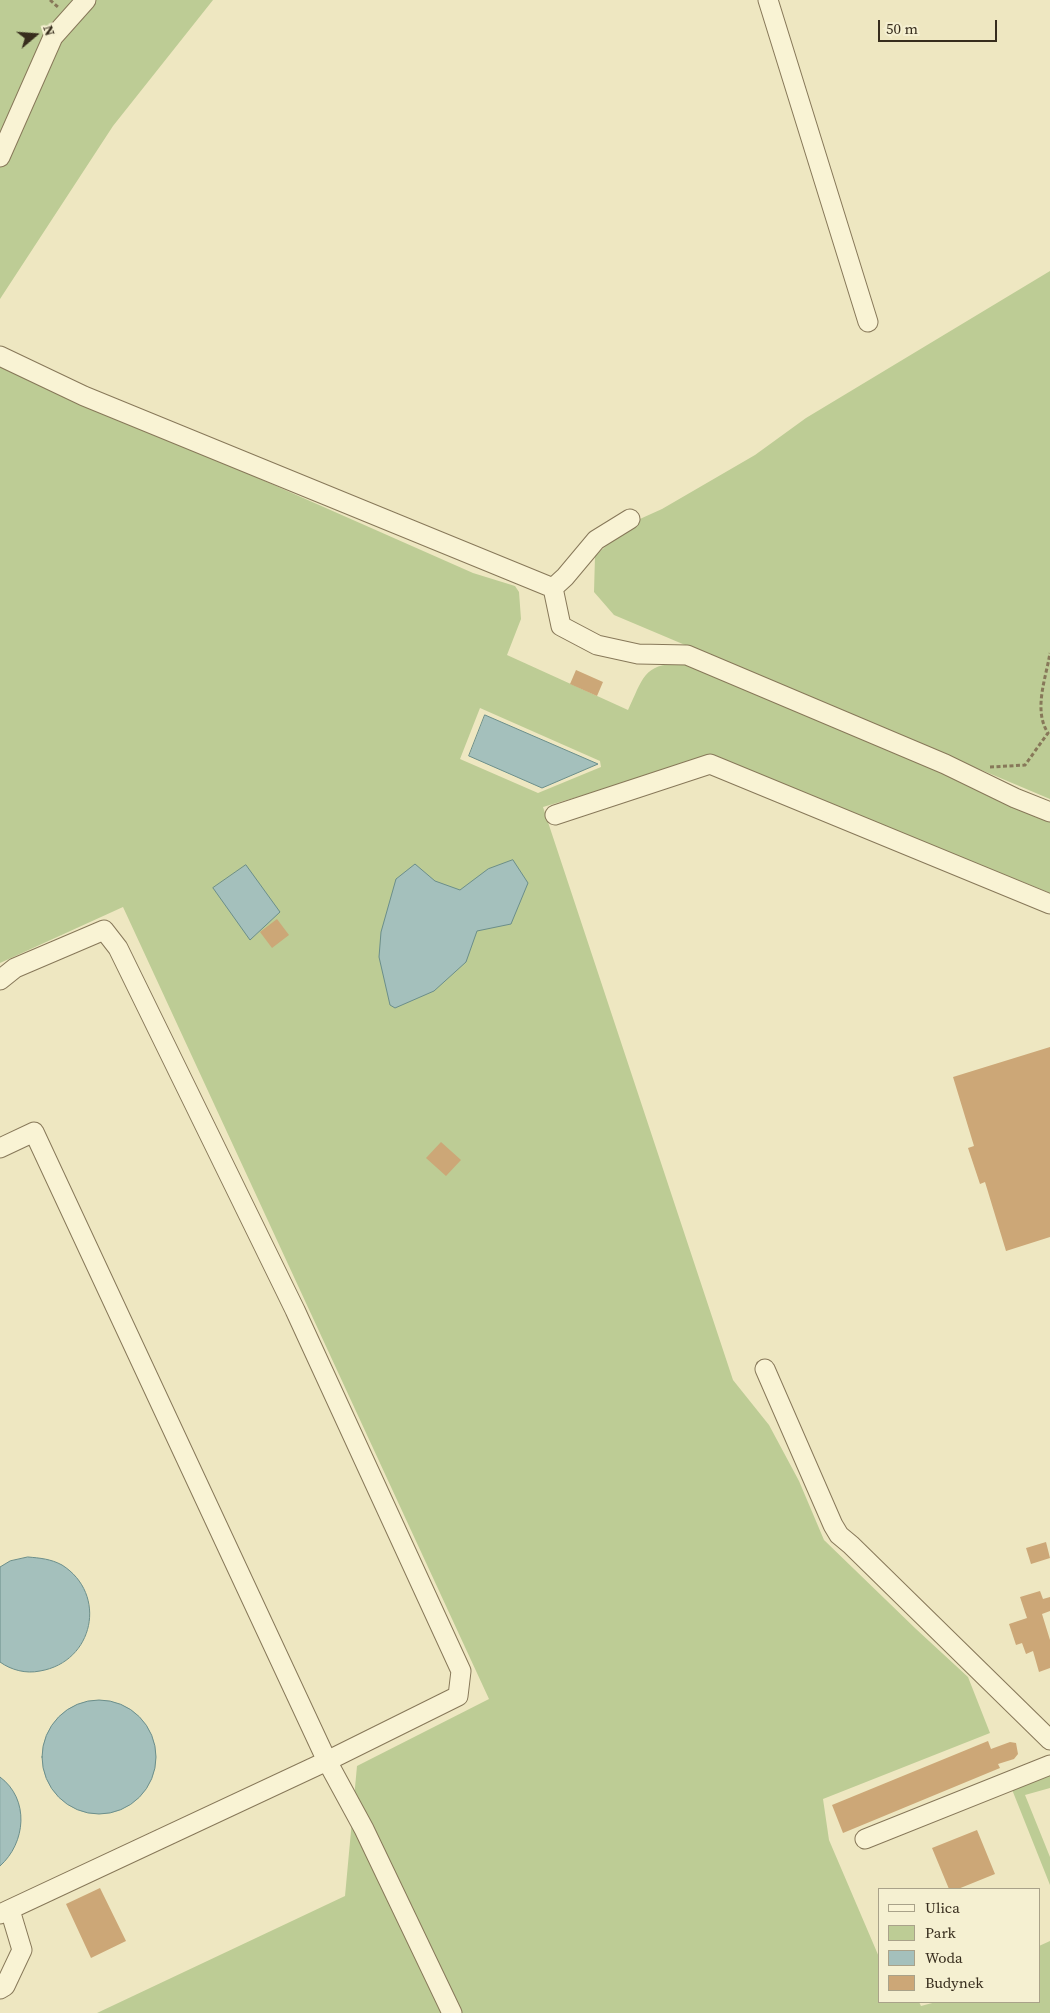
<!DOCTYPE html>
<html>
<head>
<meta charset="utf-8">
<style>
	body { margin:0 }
	#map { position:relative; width:1050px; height:2013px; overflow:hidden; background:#eee7c1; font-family:"Source Serif 4",serif }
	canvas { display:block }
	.legend { position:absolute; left:878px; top:1888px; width:162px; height:115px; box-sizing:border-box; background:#f5f0d1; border:1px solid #a9a289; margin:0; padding:6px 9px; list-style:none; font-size:15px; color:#372d1d }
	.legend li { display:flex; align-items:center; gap:10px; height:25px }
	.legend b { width:25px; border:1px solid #a9a289 }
	.north { position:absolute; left:10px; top:10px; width:50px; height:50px; -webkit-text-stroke:4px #f5f0d1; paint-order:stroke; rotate:72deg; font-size:14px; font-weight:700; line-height:20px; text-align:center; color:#372d1d }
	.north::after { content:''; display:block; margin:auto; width:18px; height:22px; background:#372d1d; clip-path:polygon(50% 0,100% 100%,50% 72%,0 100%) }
	.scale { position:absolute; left:878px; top:20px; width:119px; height:22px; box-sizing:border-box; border:2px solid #372d1d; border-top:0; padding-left:6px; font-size:15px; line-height:18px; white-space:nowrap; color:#372d1d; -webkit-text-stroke:4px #f5f0d1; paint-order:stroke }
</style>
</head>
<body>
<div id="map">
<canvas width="1050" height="2013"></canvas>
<ul class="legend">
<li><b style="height:6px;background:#f9f3d4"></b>Ulica</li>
<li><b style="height:14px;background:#bdcc95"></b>Park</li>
<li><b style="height:14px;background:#a4c0bc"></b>Woda</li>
<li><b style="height:14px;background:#cca777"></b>Budynek</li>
</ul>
<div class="north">N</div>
<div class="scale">50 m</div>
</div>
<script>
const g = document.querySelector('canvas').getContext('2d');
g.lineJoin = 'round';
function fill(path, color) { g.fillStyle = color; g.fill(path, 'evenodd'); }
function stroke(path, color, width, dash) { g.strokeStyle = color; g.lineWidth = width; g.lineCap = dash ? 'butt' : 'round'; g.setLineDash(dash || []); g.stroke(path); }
const green = new Path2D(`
	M0,0H213L113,126L0,299Z
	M1050,271V799L614,615L594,592L595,556L631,523L662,509L755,455L806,418Z
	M0,364L473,573L515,586L519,592L521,619L507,655L628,710C644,677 643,662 687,664L1050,818V893L713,757L543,807L733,1380L769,1425L799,1481L824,1540L916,1629L968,1677L990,1733L823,1799L829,1840L879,1957V2002H919L921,2006L936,2002H1039V1946L1050,1941V2013H97L345,1896L357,1766L489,1699L123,907L0,963ZM480,708L600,761L601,767L538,793L460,759Z
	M1050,1775V1788L1025,1795L1050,1857V1885L1011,1787Z`);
const water = new Path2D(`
	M485,715L598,764L542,788L469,756Z
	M513,860L528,883L511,924L477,931L466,962L434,991L395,1008L390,1005L379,957L381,932L396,879L415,864L435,881L460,890L488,869Z
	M246,865L280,912L250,940L213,888Z
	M28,1557C40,1558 51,1559 62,1565C108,1594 94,1662 40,1671C26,1674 11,1670 0,1662V1567L10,1561Z
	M42 1757a57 57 0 1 1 114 0a57 57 0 1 1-114 0Z
	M0,1777C30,1799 26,1843 0,1866Z`);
const building = new Path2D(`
	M576,670L603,682L597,696L570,684Z
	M277,919L289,935L272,948L260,932Z
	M1050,1047V1237L1006,1251L985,1182L980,1184L968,1148L974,1146L953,1077Z
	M441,1142L461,1160L446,1176L426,1158Z
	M1046,1542L1050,1558L1031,1564L1026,1548Z
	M1040,1591L1043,1599L1050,1597V1611L1042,1614L1050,1640V1668L1039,1672L1033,1651L1026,1654L1022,1643L1016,1645L1009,1624L1027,1618L1020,1597Z
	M988,1741L991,1749L1010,1742L1016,1743L1018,1754L1014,1759L998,1764L1000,1768L843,1833L832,1805Z
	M977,1830L995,1874L958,1889H949L932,1848Z
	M100,1888L126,1941L91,1958L66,1904Z`);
const path = new Path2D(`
	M50,0L59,8
	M990,767L1025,765L1048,733C1033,710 1046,678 1050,653`);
const minor = new Path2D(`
	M768,0L868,322
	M0,157L53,37L86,0
	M0,356L84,396L553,588
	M630,519L596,540L565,577L553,588L561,626L597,645L638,654L687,655L945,764L1015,798L1050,812
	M555,815L710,764L1050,904
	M0,980L15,968L104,930L118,948L295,1310L461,1671L458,1696L327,1761L364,1829L452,2013
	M0,1148L34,1132L327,1761L0,1914
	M765,1369L833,1525L839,1535L851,1545L1050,1740
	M865,1839L1050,1765
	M0,1989L5,1986L22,1950L10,1910`);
fill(green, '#bdcc95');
fill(water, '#a4c0bc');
stroke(water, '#6b8e8a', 1);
fill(building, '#cca777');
stroke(minor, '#877859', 21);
stroke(path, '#877859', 3, [4, 2.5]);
stroke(minor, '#f9f3d4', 19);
</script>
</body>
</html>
